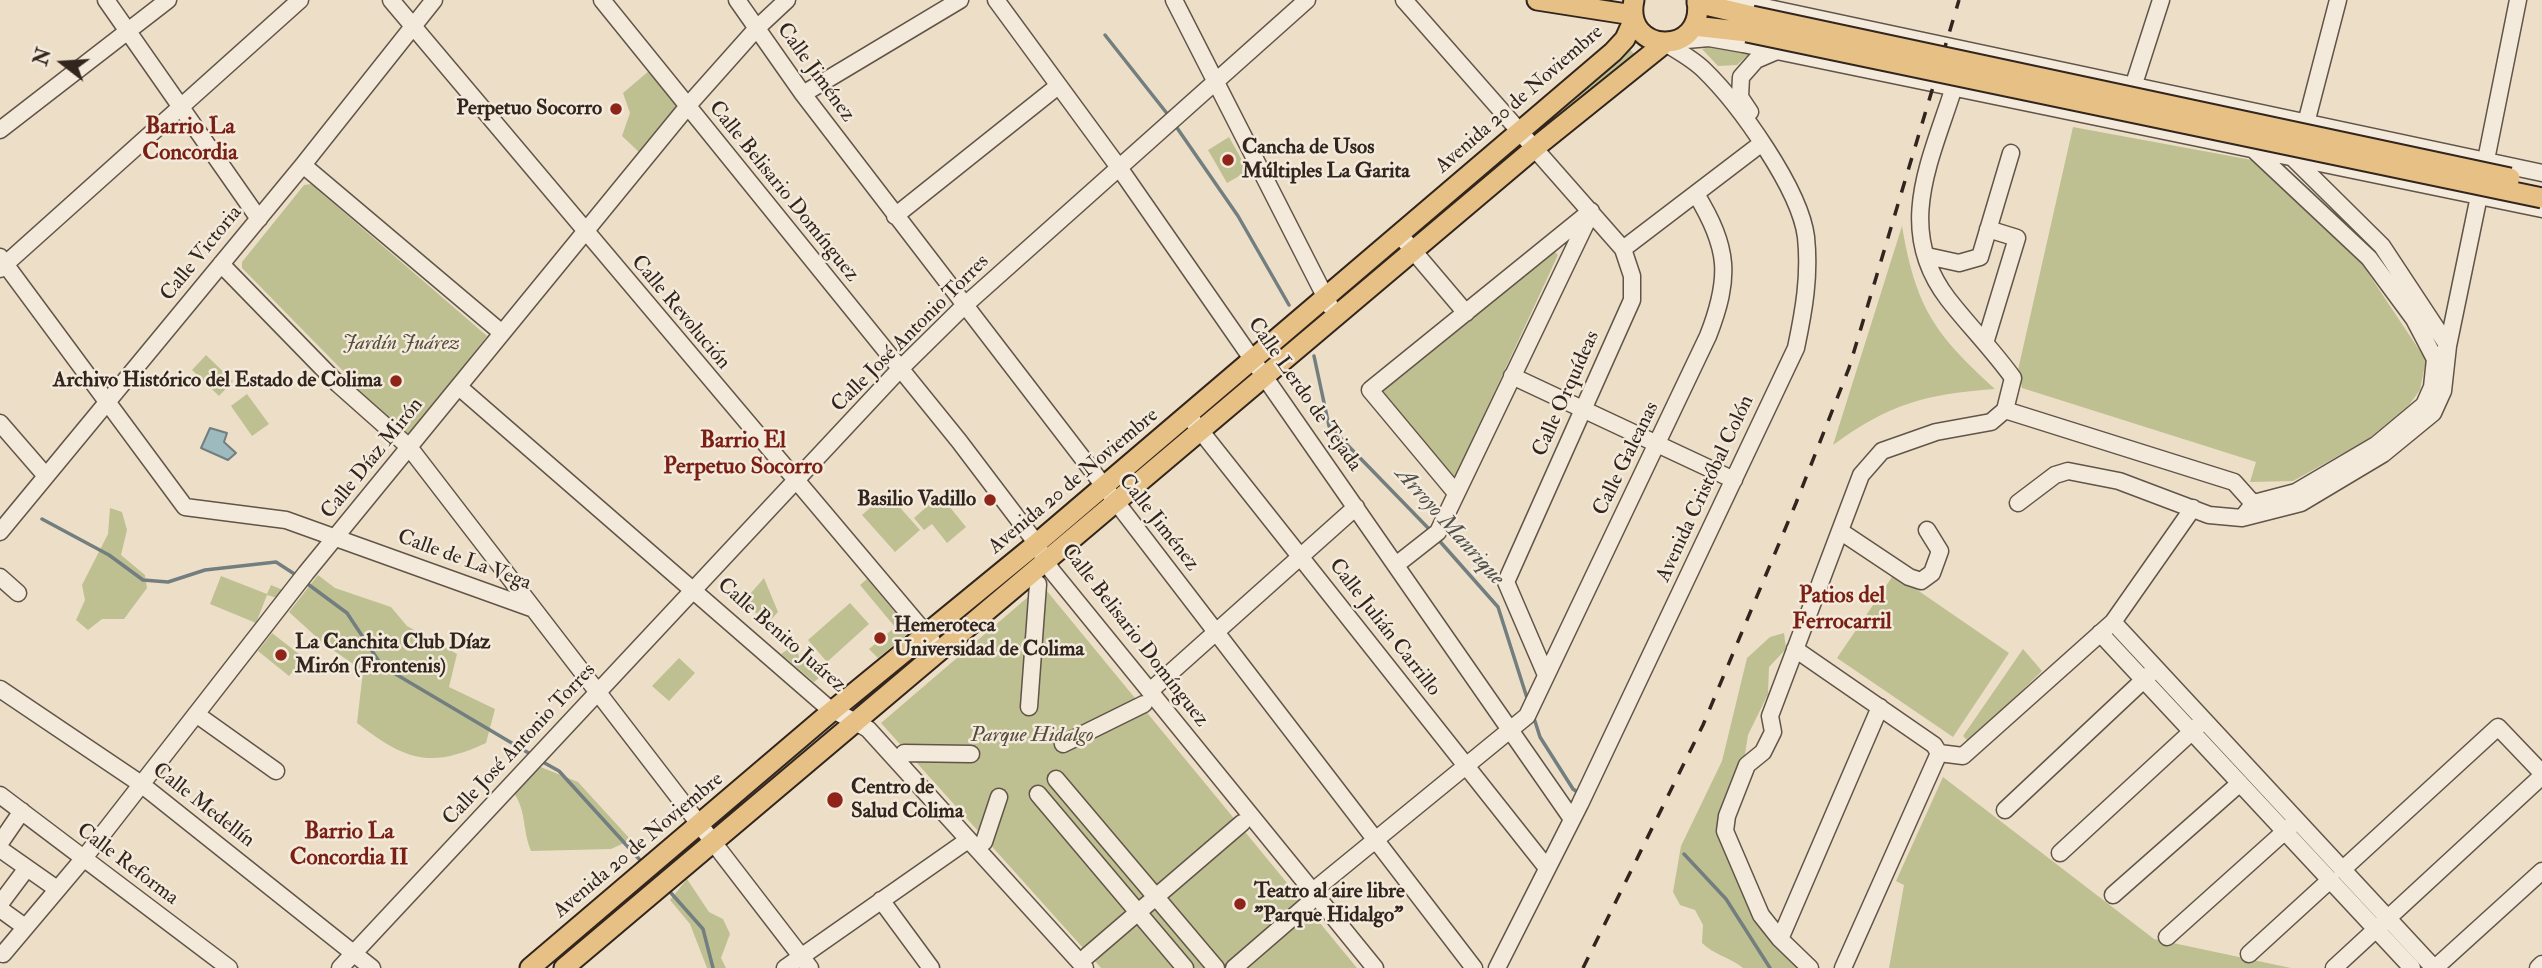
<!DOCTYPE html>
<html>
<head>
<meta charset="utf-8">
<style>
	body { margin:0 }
	#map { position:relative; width:2542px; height:968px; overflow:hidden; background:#eddfc7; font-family:"IM FELL Double Pica",serif }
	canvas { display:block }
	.north { position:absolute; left:28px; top:28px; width:70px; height:70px; -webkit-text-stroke:5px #f3eadb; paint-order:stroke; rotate:287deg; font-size:19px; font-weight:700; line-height:28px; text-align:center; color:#32251e }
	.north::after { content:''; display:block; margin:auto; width:24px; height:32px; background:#32251e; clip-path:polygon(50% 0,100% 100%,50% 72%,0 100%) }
</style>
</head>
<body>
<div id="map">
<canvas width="2542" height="968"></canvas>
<div class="north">N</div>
</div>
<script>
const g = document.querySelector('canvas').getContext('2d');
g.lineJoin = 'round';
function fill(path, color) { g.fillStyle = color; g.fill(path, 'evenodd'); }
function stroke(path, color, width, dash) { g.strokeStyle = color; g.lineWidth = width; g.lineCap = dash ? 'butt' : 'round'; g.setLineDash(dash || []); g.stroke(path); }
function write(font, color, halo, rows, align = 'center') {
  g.font = font + ' "IM FELL Double Pica",serif'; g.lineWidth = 5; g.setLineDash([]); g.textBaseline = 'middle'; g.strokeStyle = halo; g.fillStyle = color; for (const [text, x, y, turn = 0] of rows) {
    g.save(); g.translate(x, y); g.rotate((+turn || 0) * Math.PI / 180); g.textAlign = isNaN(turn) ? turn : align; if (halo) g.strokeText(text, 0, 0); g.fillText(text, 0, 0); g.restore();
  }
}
const green = new Path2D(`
	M1627,46L1635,55L1545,131L1539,124Z
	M1709,47L1750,53L1737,65L1718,66L1702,49Z
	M650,70L676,102V110L641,154L622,136L630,113L623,93Z
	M2073,127L2252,160L2362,264L2426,360L2420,390L2409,405L2367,440L2293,481L2250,482L2256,462L2022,388L2018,370Z
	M1229,137L1248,171L1227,183L1208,150Z
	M311,184L487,336L406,439L344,382V372L242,268V262L304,185Z
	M1902,226C1916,308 1934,333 1995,389C1926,394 1889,404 1833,445Z
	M1553,250L1558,255L1455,477L1379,391Z
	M206,355L233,381L219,396L192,370Z
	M247,394L269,424L252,436L231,406Z
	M887,493L920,530L895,552L862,515Z
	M940,495L966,527L947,543L932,524L924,530L914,518Z
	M110,508L122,512L127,530L121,555L145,575L147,588L124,619H102L88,630L76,620L85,600L82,585L108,534Z
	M1894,574L2009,653L1953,737L1837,658Z
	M318,575L335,588L391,607L407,626L457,654L449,687L495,709L486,743C429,770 404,759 357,723L363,671L323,643L289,612Z
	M221,576L267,594L271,585L283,590L277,598L267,595L256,623L210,604Z
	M764,578L778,612L768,623L743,602Z
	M867,579L908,628L907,634L878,658L869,649L895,627L860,585Z
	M1042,585L1357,968H1101L881,723Z
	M850,603L869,624L827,662L808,640Z
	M272,633L304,658L289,676L258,651Z
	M1784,633L1786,649L1769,667L1768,694L1748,735L1745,754L1723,806L1753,911L1765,933L1798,968H1743C1730,957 1714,955 1702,943L1703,925L1695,910L1680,905L1673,892L1681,846L1722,761L1747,658L1770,637Z
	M796,644L799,657L808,667L820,668L824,674L814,682L781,654Z
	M2023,649L2042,671L1969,742L1963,736Z
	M679,658L695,673L669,701L652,686Z
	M538,766L578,782L631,840L611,849L531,851C522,830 527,813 514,793Z
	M1943,777L2154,939L2291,968H1889L1904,885L1896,881Z
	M687,879L709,912L723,919L730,934L721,958L726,968H707L690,924L670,900Z`);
const water = new Path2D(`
	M210,428L227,433L224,442L236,453L228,460L201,448Z`);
const stream = new Path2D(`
	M1105,35L1169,116
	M1175,125L1238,216L1289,305
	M1314,356L1329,426L1431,531
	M42,519L109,555L143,580L168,582L205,570L276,562L296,575
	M1436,537L1498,607L1528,701
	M305,582L347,613L382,666L532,755
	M1533,715L1540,737L1573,789L1580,794
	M541,761L559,771L640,860
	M1684,854L1726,899L1770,968
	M671,893L703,929L713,968`);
const minor = new Path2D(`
	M106,0L259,219
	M391,0L932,641
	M602,0L959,441L1031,536L1052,571L1375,968
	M737,0L803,94L1474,968
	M996,0L1120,169L1572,819
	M1174,0L1330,306
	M1404,0L1623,249L1632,276V300L1506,582L1546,675
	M1731,0L2542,173
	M1675,41L1709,38L1743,44L2542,209
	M2133,87L2161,0
	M803,94L960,0
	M1750,112L1740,97L1741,77L1756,60L1777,51
	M2306,123L2338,0
	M0,130L168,0
	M2486,160L2518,0
	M303,165L502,333
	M895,216L1058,86
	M1399,234L1466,313
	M1623,249L1762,143
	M1927,256L1959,263L1980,257L2011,153
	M0,257L185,507L286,520L531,608
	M221,264L338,384L409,447L810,968
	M0,269L300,0
	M1986,340L2017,238L1988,229
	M2445,350L2448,346L2479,196
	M1512,376L1734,480
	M459,387L826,706L868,729L1085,968
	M2005,410L2234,482L2259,510
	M1188,415L1547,868
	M0,423L46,476
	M1456,493L1370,390L1591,211
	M2018,503L2055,475L2068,471L2119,481L2209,515L2242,518L2301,503L2383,454L2433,413L2443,391L2448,346L2382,246L2294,159
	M2242,518L2254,503L2296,492L2376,445L2424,405L2432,387L2435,359L2414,319L2369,258L2255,151
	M1840,531L1909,577L1921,581L1932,573L1940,551L1927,530
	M0,532L303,165L434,0
	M1396,565L1438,532L1589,217
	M0,577L18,593
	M2113,622L2434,968
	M2100,633L2412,968
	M1795,649L1934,745L1939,753
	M0,689L141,784L372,968
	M1150,691L1356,507
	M1029,707L1038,584
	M196,714L276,771
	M1063,744L1144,704
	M904,753L971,754
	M1939,753L1963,756L2113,622L2193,508
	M1056,779L1216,968
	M1038,794L1185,968
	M0,795L229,968
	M2005,810L2151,673
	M984,842L999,797
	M0,843L22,811
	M0,849L57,889
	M2060,853L2200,724
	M2342,870L2498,727L2542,773
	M1313,891L1527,716L1708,336C1731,277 1729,248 1696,194
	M2113,895L2240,783
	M881,900L931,968
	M0,904L27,868
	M0,909L25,927
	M2167,937L2293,824
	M1780,939L1880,707
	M3,954L84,858L306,573L692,101L757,28L787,0
	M2249,954L2330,880
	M1087,956L1242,823
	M340,968L899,370L964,306L1307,0
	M785,968L968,840
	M1234,968L1308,904
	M1497,968L1580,804L1796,348C1804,310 1810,276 1806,237C1800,189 1739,104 1704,70C1693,59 1678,51 1665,43
	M1810,968L1780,939L1761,915L1725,831L1727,816L1747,765L1763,752L1773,732L1770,716L1861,475L1882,451L1936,432L1991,422L2005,410L2013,378C1993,350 1969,326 1948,299C1894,229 1931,160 1954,87
	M1843,968L1939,753
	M2334,968L2542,776
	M2435,968L2542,871
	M2538,968L2542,964`);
const major = new Path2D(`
	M1537,0L1633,15
	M1634,0C1622,54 1706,58 1697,0
	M1697,3L1752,16
	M1694,26L1747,32
	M530,968L826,716L1036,544L1613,52L1625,39L1634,19
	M564,968L1542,142L1665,43`);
const rail = new Path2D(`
	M1583,968L1703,725L1796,503L1849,368L1959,0`);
const majorBridge = new Path2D(`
	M1752,16L2510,178
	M1747,32L2542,198`);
const markers = [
	[616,109,7,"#8f2418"],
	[1228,160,7,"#8f2418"],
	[396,381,7,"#8f2418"],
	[990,500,7,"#8f2418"],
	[880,638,7,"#8f2418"],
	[281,655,7,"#8f2418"],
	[835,800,9,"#8f2418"],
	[1240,904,7,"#8f2418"]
];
const streetNames = [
	["Calle Jiménez",815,73,54],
	["Avenida 20 de Noviembre",1520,100,-41],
	["Calle Belisario Domínguez",783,192,51],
	["Calle Victoria",202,254,-51],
	["Calle Revolución",680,313,50],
	["Calle José Antonio Torres",911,334,-45],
	["Calle Orquídeas",1567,394,-66],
	["Calle Lerdo de Tejada",1304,395,55],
	["Calle Díaz Mirón",373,459,-51],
	["Calle Galeanas",1627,459,-64],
	["Avenida 20 de Noviembre",1074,482,-40],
	["Avenida Cristóbal Colón",1706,489,-65],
	["Calle Jiménez",1158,523,52],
	["Calle de La Vega",464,561,20],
	["Calle Julián Carrillo",1384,628,52],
	["Calle Benito Juárez",781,636,41],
	["Calle Belisario Domínguez",1134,636,52],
	["Calle José Antonio Torres",520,745,-47],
	["Calle Medellín",203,806,38],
	["Avenida 20 de Noviembre",639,846,-40],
	["Calle Reforma",127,865,37]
];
const poiNames = [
	["Perpetuo Socorro",602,109,"right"],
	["Cancha de Usos",1242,148],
	["Múltiples La Garita",1242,172],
	["Archivo Histórico del Estado de Colima",382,381,"right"],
	["Basilio Vadillo",976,500,"right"],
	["Hemeroteca",894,626],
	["Universidad de Colima",894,650],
	["La Canchita Club Díaz",295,643],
	["Mirón (Frontenis)",295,667],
	["Centro de",851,788],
	["Salud Colima",851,812],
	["Teatro al aire libre",1254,892],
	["\"Parque Hidalgo\"",1254,916]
];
const parkNames = [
	["Jardín Juárez",401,344],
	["Parque Hidalgo",1032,736]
];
const neighbourhoodNames = [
	["Barrio La",190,128],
	["Concordia",190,154],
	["Barrio El",743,442],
	["Perpetuo Socorro",743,468],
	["Patios del",1842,597],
	["Ferrocarril",1842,623],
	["Barrio La",349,833],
	["Concordia II",349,859]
];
const waterNames = [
	["Arroyo Manrique",1449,527,48]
];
fill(green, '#bec092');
fill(water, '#9dbabf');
stroke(water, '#727e7f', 2);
stroke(stream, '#727e7f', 3.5);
stroke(minor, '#615448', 19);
stroke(major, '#32251e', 23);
stroke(minor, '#f3eadb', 16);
stroke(major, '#e6c084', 19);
stroke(rail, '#32251e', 3.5, [12, 12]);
stroke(majorBridge, '#32251e', 23, []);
stroke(majorBridge, '#e6c084', 19);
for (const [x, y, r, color] of markers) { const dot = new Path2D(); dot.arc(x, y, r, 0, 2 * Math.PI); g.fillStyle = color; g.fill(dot); stroke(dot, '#f3eadb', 2.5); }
write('21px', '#32251e', '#f3eadb', streetNames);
write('bold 21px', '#32251e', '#f3eadb', poiNames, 'left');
write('italic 21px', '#554c3b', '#f3eadb', parkNames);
write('bold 23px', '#7a1f14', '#f3eadb', neighbourhoodNames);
write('italic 23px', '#52524e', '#f3eadb', waterNames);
</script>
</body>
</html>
